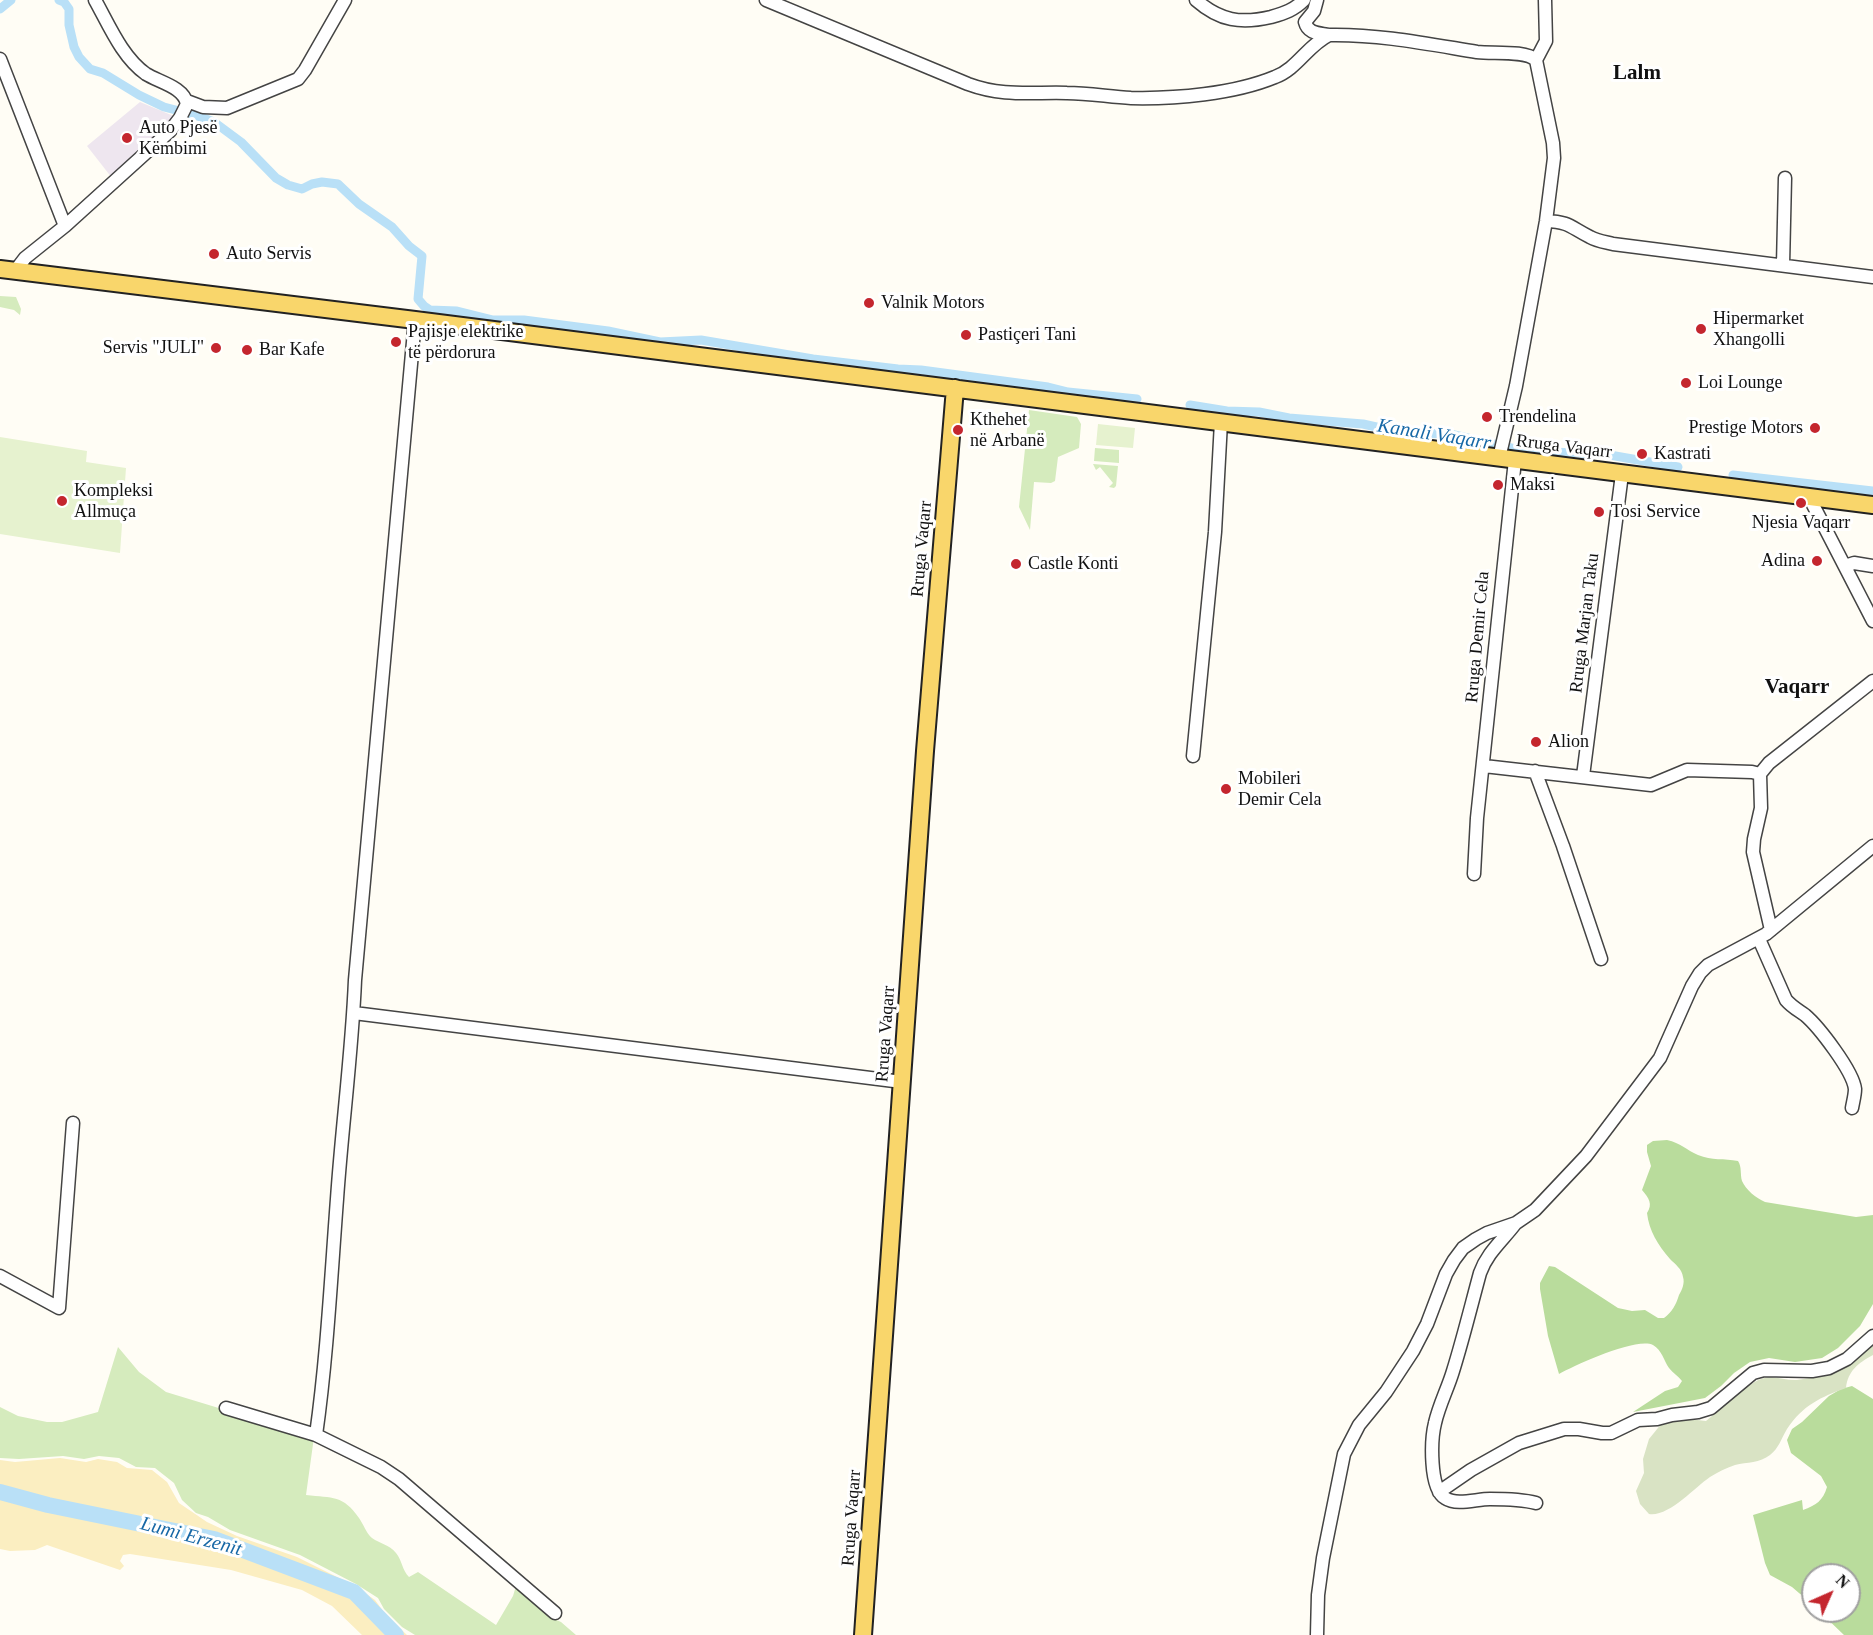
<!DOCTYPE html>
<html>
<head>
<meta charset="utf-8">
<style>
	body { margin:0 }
	#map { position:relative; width:1873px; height:1635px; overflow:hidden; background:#fffdf5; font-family:Georgia,serif }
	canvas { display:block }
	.north { position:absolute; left:1801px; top:1563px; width:60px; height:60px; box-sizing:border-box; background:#fff; border:2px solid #a0a0a0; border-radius:50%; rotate:45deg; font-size:16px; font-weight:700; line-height:24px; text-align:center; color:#111 }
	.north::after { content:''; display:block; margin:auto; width:21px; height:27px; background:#c4262e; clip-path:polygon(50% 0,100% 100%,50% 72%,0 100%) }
</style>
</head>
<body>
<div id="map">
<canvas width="1873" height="1635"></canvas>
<div class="north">N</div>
</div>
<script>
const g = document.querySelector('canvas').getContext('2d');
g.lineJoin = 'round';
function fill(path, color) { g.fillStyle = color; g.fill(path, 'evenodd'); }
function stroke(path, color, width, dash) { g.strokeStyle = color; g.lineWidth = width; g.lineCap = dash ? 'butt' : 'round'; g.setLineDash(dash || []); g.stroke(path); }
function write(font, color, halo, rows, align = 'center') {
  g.font = font + ' Georgia,serif'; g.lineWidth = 6; g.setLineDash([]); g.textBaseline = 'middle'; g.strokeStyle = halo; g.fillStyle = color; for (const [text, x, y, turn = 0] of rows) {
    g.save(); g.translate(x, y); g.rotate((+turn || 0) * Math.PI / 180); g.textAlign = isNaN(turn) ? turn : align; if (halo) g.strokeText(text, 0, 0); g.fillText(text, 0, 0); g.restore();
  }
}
const industrial = new Path2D(`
	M140,102L176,117L112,178L87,146Z`);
const green = new Path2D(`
	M0,296L16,297L21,309L20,315L14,310L0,307Z
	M1029,410L1077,417L1081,424L1079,448L1058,457L1055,481L1051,483L1034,482L1030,530L1019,507Z
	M1095,448L1119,450V463L1094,461Z
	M1093,464L1118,466L1116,486L1114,488L1109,487L1113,483L1100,467L1096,470Z
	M118,1347L139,1372L166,1392L314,1437L306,1495C333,1498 343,1495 359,1518C364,1525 366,1533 372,1538C380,1544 389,1544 396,1553C402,1560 402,1570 409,1577L418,1572L496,1625L513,1596L516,1586L528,1598L537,1603L550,1617L561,1622L576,1635H415L402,1627L384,1609L378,1598L356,1584L300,1555L230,1530L208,1517L196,1513L182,1500L174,1483L155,1468L136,1467L119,1458L99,1456L84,1459L63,1456L19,1459L0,1458V1407L18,1416L47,1422H62L98,1412Z`);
const forest = new Path2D(`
	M1667,1140C1681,1143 1686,1150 1698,1155C1712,1161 1724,1158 1738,1161C1742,1167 1740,1174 1742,1181C1746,1190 1756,1198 1765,1202L1856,1217L1873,1215V1304L1860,1326L1838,1348L1822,1358L1795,1362L1769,1358L1750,1362L1734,1373L1721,1386L1705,1398L1633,1412L1665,1391L1678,1387L1682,1381C1678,1376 1673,1373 1669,1368C1664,1361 1662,1350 1653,1345C1636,1337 1576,1365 1559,1374L1548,1336L1540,1289V1283L1549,1266L1555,1267L1618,1308L1632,1311L1645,1310L1658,1318H1664C1672,1312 1676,1305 1679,1295C1682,1290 1685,1283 1683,1277C1682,1269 1675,1264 1670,1259C1658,1245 1649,1231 1647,1213C1653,1204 1649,1198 1642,1190L1651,1166L1647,1152V1145L1653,1141Z
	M1852,1386L1873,1399V1635H1844L1819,1611H1849V1575H1813V1605L1792,1587L1770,1575L1765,1563L1753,1515L1802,1500L1803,1510C1816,1505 1823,1501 1827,1487L1821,1476L1791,1453L1787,1440L1792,1429L1802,1422L1829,1396L1841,1389Z`);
const sand = new Path2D(`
	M60,1458L86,1462L98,1459L117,1462L127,1468L152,1470L167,1482L179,1503L207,1522L237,1536L297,1557L355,1586L375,1600L386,1615L407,1635H362L332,1606L302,1590L231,1570L130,1554L123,1555L120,1561L124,1566L120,1570L47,1545L35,1550L10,1551L0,1549V1460L15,1462Z`);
const cemetery = new Path2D(`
	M1873,1339V1355C1858,1363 1848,1371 1846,1388C1821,1397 1803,1405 1787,1429C1781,1439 1779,1448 1770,1455C1760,1463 1747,1462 1735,1465C1726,1468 1718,1472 1710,1477C1694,1488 1669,1517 1649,1514L1640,1504L1636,1491L1644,1473L1643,1459L1649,1439L1662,1423L1680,1418L1706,1421C1720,1410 1745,1385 1761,1379C1773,1374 1785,1381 1797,1380C1833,1376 1847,1360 1873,1339Z`);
const pitch = new Path2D(`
	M1098,424L1135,428L1133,448L1096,445Z
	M0,437L87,451L86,462L126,468L120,553L0,534Z`);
const canal = new Path2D(`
	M59,0L64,2L69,9V25L74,47L79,57L90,69L103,73L139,95L164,107L195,115L214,122L241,142L276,178L288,185L302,189L312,184L322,182L338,184L359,204L392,227L409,246L422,256L418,299L424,306L430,310L457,311L493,320H524L608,331L660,342L701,340L813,359L898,369L921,370L1048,387L1068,392L1137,399
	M0,9L11,0
	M1190,405L1227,411L1259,412L1289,418L1363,424L1403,433L1450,434L1524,451L1604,454L1678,467
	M1733,475L1873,491`);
const river = new Path2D(`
	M0,1492L48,1505L214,1539L354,1592L396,1635`);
const minor = new Path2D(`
	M766,0L968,84C1003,97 1031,92 1067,93C1089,93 1110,97 1131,98C1175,99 1234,94 1275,77C1297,69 1308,45 1329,35C1379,34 1428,44 1477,52C1493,54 1525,50 1536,60
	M1196,0C1220,21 1241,24 1271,17C1285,13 1294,10 1304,0
	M1317,0L1314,11L1305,22C1308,34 1319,33 1329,35
	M0,59L65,226
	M187,101L203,107L227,108L298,79L305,70L345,0
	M1546,221C1570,222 1570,227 1590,237C1597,241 1605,242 1613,244L1873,277
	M1783,265L1785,178
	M15,271L25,258L65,226L170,131L180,118L187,104C184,87 159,82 146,74C122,57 109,25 95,0
	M1499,458L1516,386L1546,221L1554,158L1553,143L1536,60L1546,41L1545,0
	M1809,497L1873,621
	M1845,566L1854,563L1873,566
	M1193,756L1215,532L1221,422
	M1484,766L1651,785L1687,770L1752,772L1760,774
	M1535,771L1563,846L1601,959
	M1583,776L1622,474
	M1474,874L1477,818L1515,460
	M1771,930L1753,852L1754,839L1761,808L1760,774L1769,763L1873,681
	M1759,939L1786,1000C1792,1007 1798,1010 1805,1015C1819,1027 1853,1071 1855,1089C1855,1095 1853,1102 1852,1108
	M354,1013L902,1082
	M1515,1224C1502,1241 1487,1253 1480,1273C1471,1306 1463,1339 1453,1371C1448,1388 1439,1405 1435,1423C1431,1439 1429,1488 1445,1498C1457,1506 1476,1499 1490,1499C1505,1499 1521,1499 1536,1503
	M0,1276L59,1308L73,1123
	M226,1408L316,1435C327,1357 331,1278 337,1199C342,1126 352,1053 355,980L415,320
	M316,1435L381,1467L399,1479L555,1613
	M1439,1492L1471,1470L1519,1443L1564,1429H1579L1602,1433H1611L1638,1420L1657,1419L1672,1415L1698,1412L1711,1408L1753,1373L1764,1370L1812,1371L1829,1368L1847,1359L1873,1336
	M1317,1635L1318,1595L1323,1558L1344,1454L1359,1425L1386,1392L1413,1351L1427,1324L1446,1274L1454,1260L1463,1248L1476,1239L1487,1233L1516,1223L1535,1210L1586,1156L1660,1058L1692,986L1700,973L1708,965L1766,934L1873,846`);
const major = new Path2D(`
	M0,269L415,320L1873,505
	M863,1635L925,751L955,388`);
const markers = [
	[127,138,6,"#c4262e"],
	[214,254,6,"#c4262e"],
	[869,303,6,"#c4262e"],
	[1701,329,6,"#c4262e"],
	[966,335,6,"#c4262e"],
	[396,342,6,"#c4262e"],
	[216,348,6,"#c4262e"],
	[247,350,6,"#c4262e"],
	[1686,383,6,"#c4262e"],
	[1487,417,6,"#c4262e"],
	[1815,428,6,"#c4262e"],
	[958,430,6,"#c4262e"],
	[1642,454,6,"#c4262e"],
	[1498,485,6,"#c4262e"],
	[62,501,6,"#c4262e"],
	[1801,503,6,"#c4262e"],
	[1599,512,6,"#c4262e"],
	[1817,561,6,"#c4262e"],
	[1016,564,6,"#c4262e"],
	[1536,742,6,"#c4262e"],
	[1226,789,6,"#c4262e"]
];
const poiNames = [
	["Auto Pjesë",139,128],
	["Këmbimi",139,149],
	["Auto Servis",226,254],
	["Valnik Motors",881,303],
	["Hipermarket",1713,319],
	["Xhangolli",1713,340],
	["Pajisje elektrike",408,332],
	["të përdorura",408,353],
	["Pastiçeri Tani",978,335],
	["Servis \"JULI\"",204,348,"right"],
	["Bar Kafe",259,350],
	["Loi Lounge",1698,383],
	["Trendelina",1499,417],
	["Kthehet",970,420],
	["në Arbanë",970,441],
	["Prestige Motors",1803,428,"right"],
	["Kastrati",1654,454],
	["Maksi",1510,485],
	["Kompleksi",74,491],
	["Allmuça",74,512],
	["Tosi Service",1611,512],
	["Njesia Vaqarr",1801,523,"center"],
	["Adina",1805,561,"right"],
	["Castle Konti",1028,564],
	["Alion",1548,742],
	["Mobileri",1238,779],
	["Demir Cela",1238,800]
];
const streetNames = [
	["Rruga Vaqarr",1564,447,7],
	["Rruga Vaqarr",922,549,-85],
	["Rruga Marjan Taku",1585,623,-83],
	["Rruga Demir Cela",1478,637,-85],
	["Rruga Vaqarr",886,1034,-86],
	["Rruga Vaqarr",852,1518,-86]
];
const waterNames = [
	["Kanali Vaqarr",1434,435,9],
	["Lumi Erzenit",191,1537,15]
];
const quarterNames = [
	["Lalm",1637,74],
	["Vaqarr",1797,688]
];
fill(industrial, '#eee6ef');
fill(green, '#d5ebbd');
fill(forest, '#b9dc9c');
fill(sand, '#fbeec1');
fill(cemetery, '#d9e3c4');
fill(pitch, '#e6f2cf');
stroke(canal, '#b9e0f7', 9);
stroke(river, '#b9e0f7', 16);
stroke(minor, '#444', 15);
stroke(major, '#222', 20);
stroke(minor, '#fff', 12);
stroke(major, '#f9d66b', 16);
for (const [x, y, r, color] of markers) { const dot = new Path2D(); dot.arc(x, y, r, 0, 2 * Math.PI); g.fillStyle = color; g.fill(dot); stroke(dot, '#fff', 2); }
write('18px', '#111', '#fff', poiNames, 'left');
write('18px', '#111', '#fff', streetNames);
write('italic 20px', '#1768a6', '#fff', waterNames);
write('bold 21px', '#111', '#fff', quarterNames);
</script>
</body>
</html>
